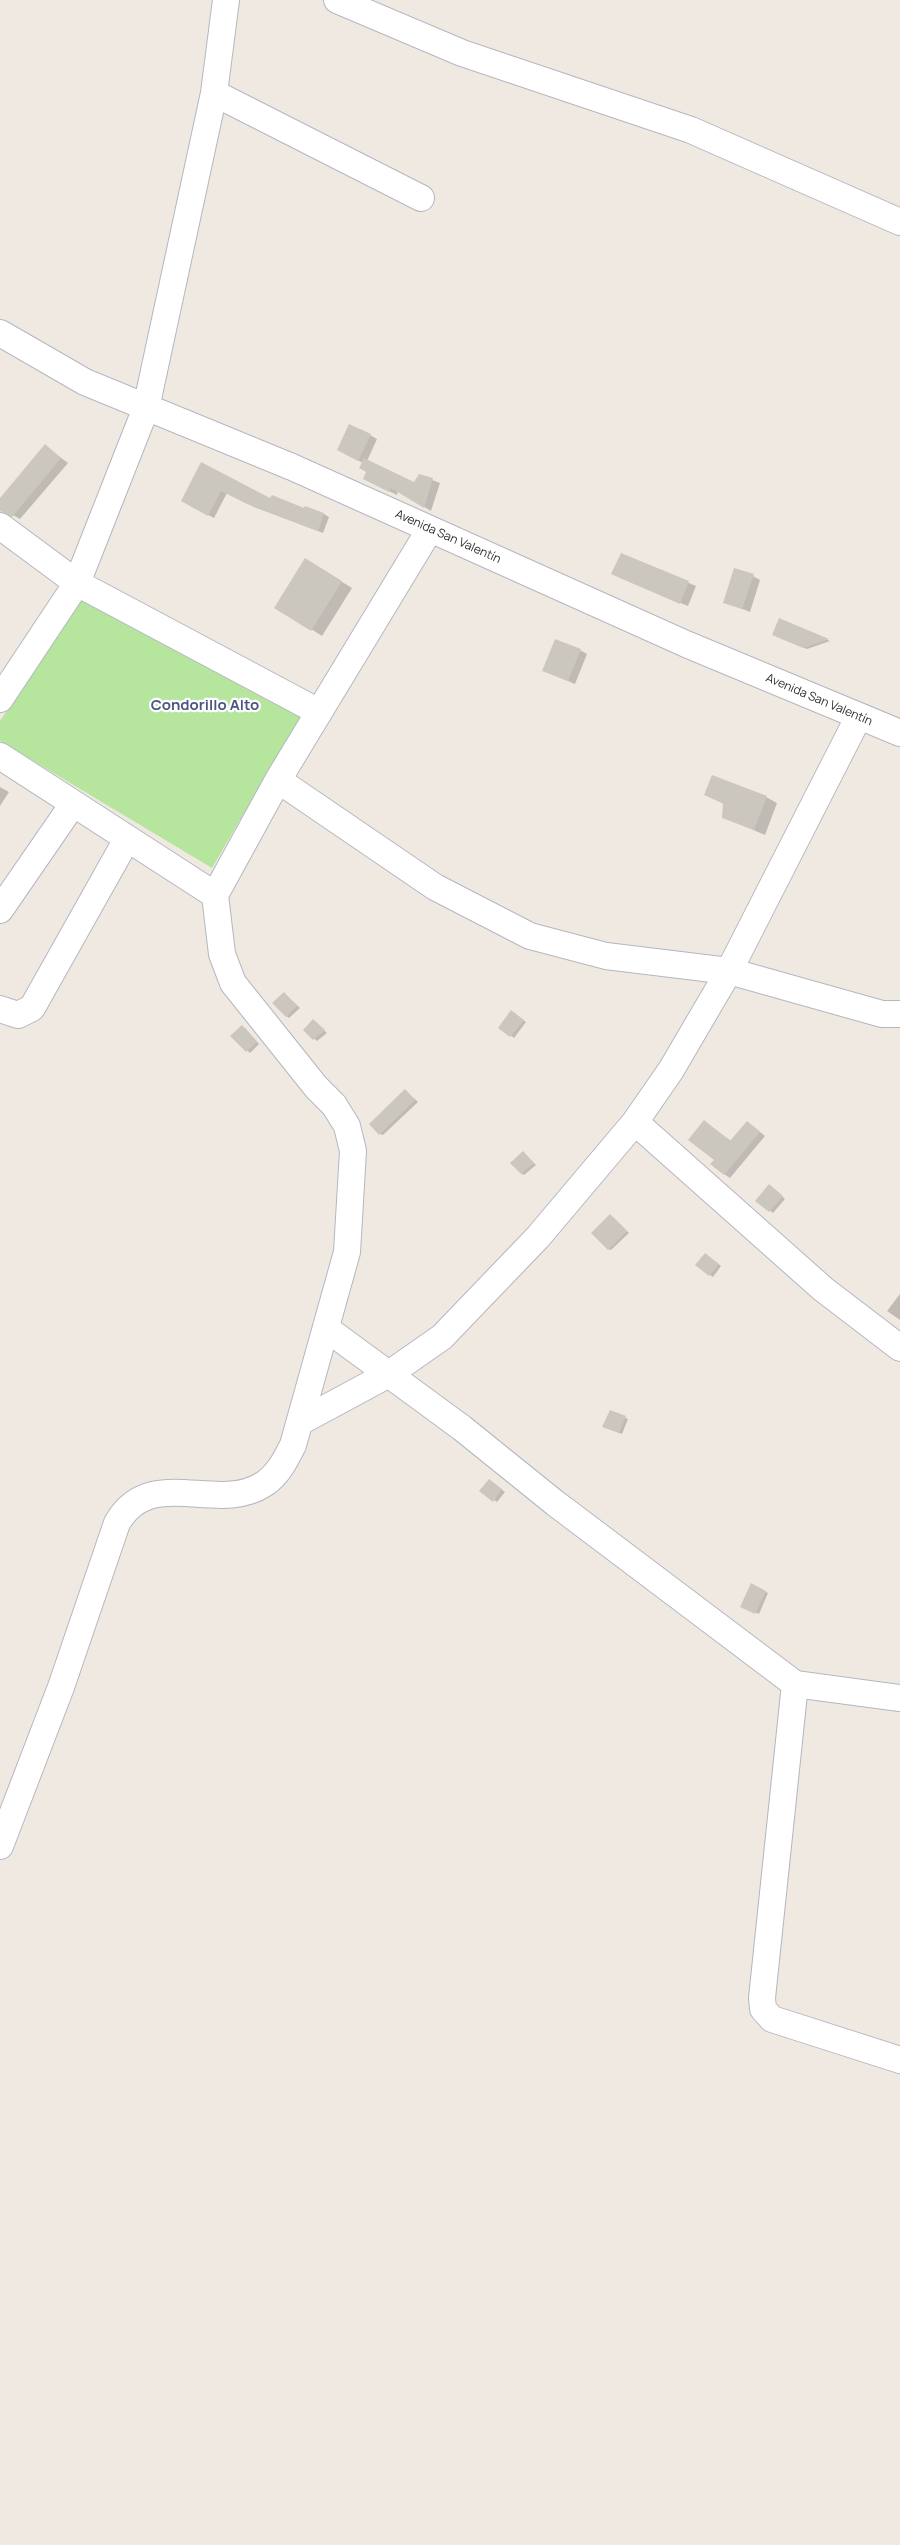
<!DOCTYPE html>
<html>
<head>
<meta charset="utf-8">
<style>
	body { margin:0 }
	canvas { display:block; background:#efe9e1 }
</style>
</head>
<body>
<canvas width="900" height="2545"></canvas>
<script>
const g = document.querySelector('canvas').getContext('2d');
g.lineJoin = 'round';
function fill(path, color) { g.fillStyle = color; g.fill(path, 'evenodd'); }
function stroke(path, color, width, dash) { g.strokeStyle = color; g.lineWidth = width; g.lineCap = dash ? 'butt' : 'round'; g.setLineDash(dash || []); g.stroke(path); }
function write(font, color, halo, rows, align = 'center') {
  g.font = font + ' Manrope,sans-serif'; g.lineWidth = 4.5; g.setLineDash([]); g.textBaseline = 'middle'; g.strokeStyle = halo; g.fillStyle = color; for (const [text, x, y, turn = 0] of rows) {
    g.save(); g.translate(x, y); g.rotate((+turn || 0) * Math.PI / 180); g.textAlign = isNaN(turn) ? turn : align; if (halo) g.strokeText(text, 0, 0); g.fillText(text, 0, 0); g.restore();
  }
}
const green = new Path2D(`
	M83,598L300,717L212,868L0,741V721Z`);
const shadow = new Path2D(`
	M370,435L377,439L367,461L414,484L419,475L440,483L431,511L398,491L397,495L371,482L363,463L345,454Z
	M45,446L68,463L20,519L0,508V500Z
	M202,464L271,500L304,510L305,507L324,514L329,517L323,533L254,507L227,493L214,518L182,501Z
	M621,555L696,586L688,606L620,578Z
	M316,566L352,588L322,636L311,629Z
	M753,576L760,580L750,612L724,602Z
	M780,620L830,641L807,649L777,636Z
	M580,650L587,654L575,684L551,674Z
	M0,787L9,792L0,806Z
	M705,795L766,797L777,803L765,835L723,817L724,804Z
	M284,993L300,1008L289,1018L286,1016Z
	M514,1014L526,1022L514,1038L500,1027Z
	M316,1023L327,1033L317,1041L305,1030Z
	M245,1028L259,1044L250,1053L232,1036Z
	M405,1090L418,1102L383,1135L380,1134Z
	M705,1122L731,1141L753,1126L765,1136L730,1178L724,1174L715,1160Z
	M524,1153L536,1165L524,1175L521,1173Z
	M772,1188L785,1199L773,1213L757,1201Z
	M613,1217L629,1233L611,1250L608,1249Z
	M708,1256L721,1266L713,1277L710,1275Z
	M900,1294V1320L887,1311Z
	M610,1411L628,1419L622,1434L607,1428Z
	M492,1482L505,1492L497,1502L494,1500Z
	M752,1585L768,1593L759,1614L745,1608Z`);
const building = new Path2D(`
	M349,424L371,434L358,461L337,450Z
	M45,444L61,458L12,517L0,511V498Z
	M364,458L414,482L419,474L433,478L424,508L391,488L389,492L363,479L366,472L359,468Z
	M201,462L270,498L272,495L304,508L305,506L324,513L318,531L247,504L221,491L208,516L181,501Z
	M621,553L689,581L680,604L611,574Z
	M305,558L342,581L311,631L274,608Z
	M734,568L754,574L742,609L723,603Z
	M779,618L829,639L803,648L772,635Z
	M555,639L581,649L568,681L542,671Z
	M712,775L767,796L754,830L722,818L723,803L704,795Z
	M284,992L297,1006L286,1017L272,1003Z
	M511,1010L524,1020L510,1037L498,1028Z
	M313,1019L325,1030L313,1040L303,1030Z
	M242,1025L257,1042L246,1052L230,1036Z
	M405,1089L415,1100L379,1135L369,1124Z
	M704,1120L730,1141L747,1121L760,1132L724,1175L710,1164L714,1160L688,1140Z
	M523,1151L534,1163L521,1174L510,1163Z
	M769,1184L783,1196L769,1212L755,1201Z
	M610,1214L627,1231L608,1250L591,1233Z
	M705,1253L719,1264L709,1276L695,1265Z
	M610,1410L626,1416L619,1433L602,1427Z
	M489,1479L502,1489L493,1502L479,1491Z
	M751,1583L766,1591L755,1614L740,1607Z`);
const minor = new Path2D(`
	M337,0L462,53L691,130L900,222
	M214,93L421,198
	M0,333L85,382L292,467L686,644L900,733
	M0,526L77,583L319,712
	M0,699L77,583L146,408L214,93L226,0
	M0,756L215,895
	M278,780L435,887L530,936L606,956L729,971L882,1014H900
	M0,910L73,804
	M0,1009L18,1015L32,1008L127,839
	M635,1122L823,1289L900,1348
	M327,1329L462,1428L555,1503L795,1684L900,1698
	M300,1422L389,1374L442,1337L538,1237L635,1122L671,1070L729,971L859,716
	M795,1684L762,1998L763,2009L772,2019L900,2060
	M0,1846L61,1687L117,1523C151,1464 217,1515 264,1484C278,1475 286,1459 293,1445L347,1252L353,1151L347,1126L334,1105L316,1087L233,983L222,954L215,895L278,780L430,529`);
const streetNames = [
	["Avenida San Valentín",448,537,24],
	["Avenida San Valentín",819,700,23]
];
const quarterNames = [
	["Condorillo Alto",205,706]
];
fill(green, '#b6e59e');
fill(shadow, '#0003');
fill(building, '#cbc7bf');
stroke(minor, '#b4b7c1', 28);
stroke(minor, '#fff', 26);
write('12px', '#2e2e2e', '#fff', streetNames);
write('bold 15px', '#4d5680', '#fff', quarterNames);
</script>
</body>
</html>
